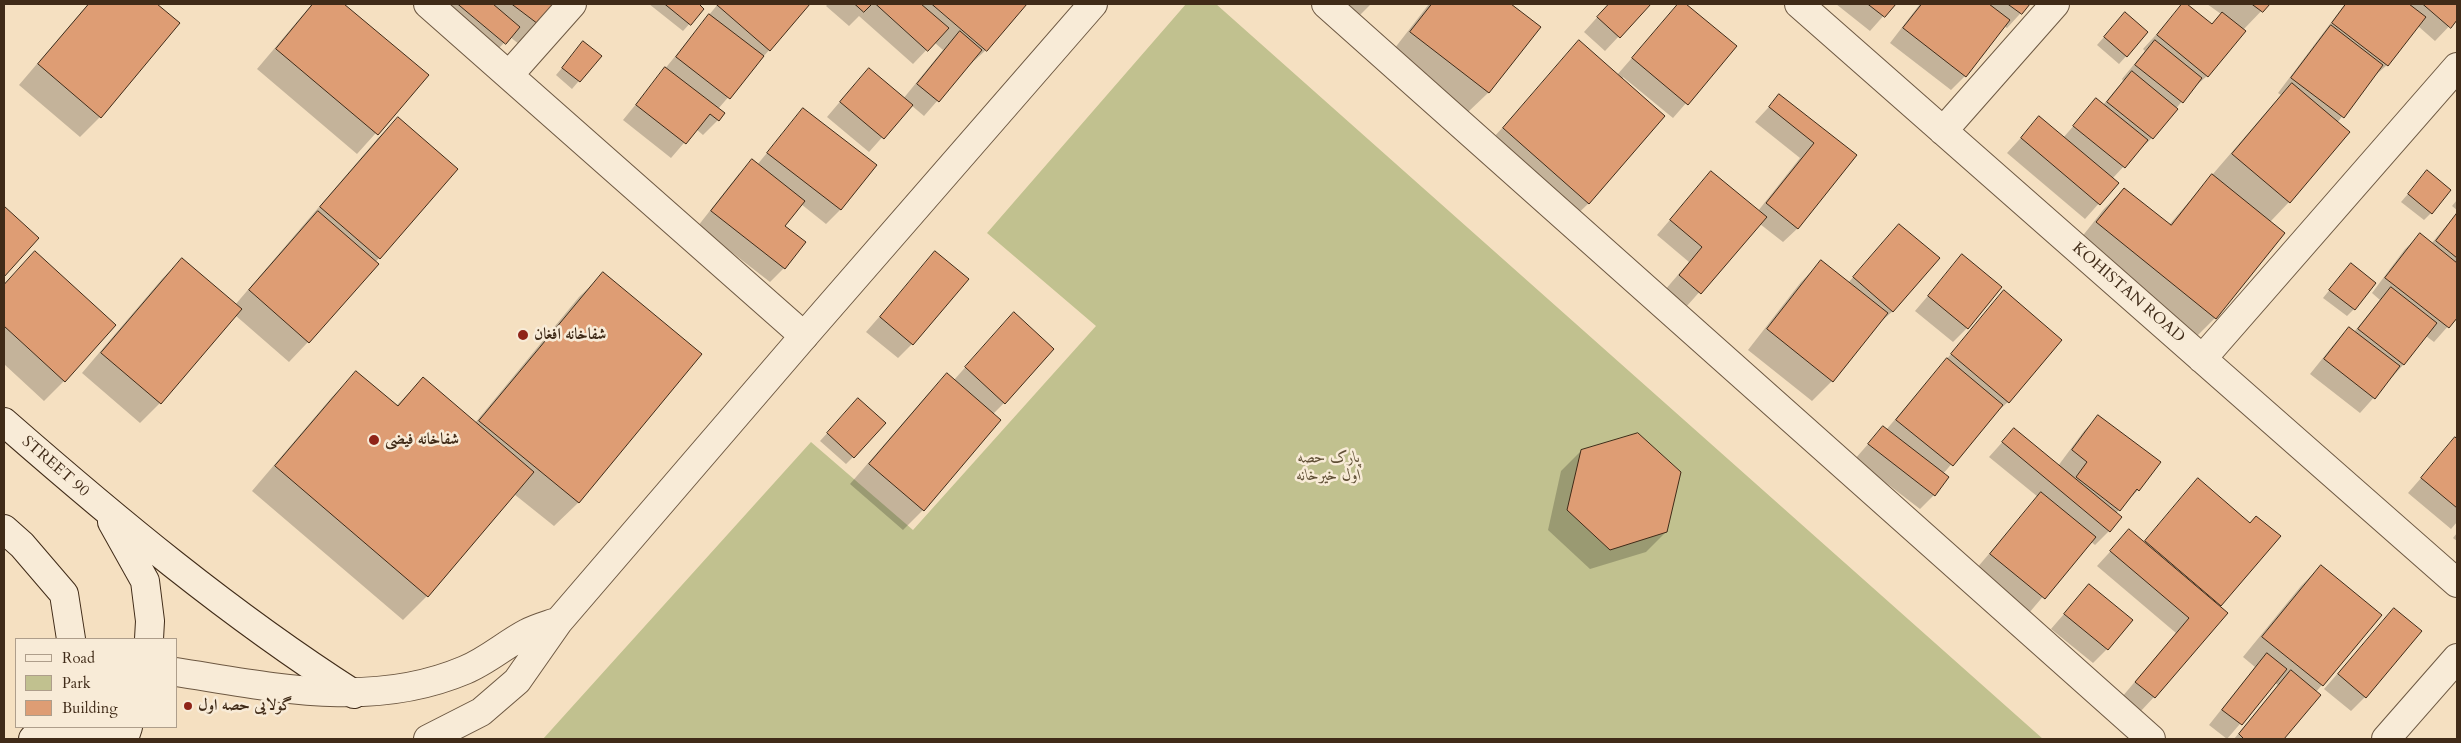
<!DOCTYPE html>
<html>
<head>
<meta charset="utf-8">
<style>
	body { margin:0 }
	#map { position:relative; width:2461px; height:743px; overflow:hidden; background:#f5e0c1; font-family:Cardo,serif }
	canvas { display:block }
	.frame { position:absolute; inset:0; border:5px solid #402b18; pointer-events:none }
	.legend { position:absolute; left:15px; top:638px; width:162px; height:90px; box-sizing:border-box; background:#f8ebd7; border:1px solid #ae9e8b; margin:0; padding:6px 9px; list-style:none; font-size:15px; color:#402b18 }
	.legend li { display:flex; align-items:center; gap:10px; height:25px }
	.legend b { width:25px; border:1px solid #ae9e8b }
</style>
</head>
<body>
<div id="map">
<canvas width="2461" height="743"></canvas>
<div class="frame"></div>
<ul class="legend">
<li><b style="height:6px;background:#f8ebd7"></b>Road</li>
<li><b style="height:14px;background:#c1c18f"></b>Park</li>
<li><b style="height:14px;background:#de9d74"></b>Building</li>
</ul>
</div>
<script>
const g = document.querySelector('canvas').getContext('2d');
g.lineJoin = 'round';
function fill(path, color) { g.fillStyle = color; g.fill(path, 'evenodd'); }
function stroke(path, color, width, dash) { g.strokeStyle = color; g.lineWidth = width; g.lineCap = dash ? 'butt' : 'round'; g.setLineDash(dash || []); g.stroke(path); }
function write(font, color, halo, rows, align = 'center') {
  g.font = font + ' Cardo,Amiri,serif'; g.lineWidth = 5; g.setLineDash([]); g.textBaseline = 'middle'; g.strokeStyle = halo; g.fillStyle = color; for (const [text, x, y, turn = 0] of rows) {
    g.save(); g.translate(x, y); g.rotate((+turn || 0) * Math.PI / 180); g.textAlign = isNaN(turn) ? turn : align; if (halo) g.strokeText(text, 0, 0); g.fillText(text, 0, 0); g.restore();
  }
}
const green = new Path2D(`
	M1186,4H1216L2043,739H543L811,442L913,530L1096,326L987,233Z`);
const shadow = new Path2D(`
	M88,4H155L179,24L100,117L80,137L19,85Z
	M312,4H343L427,76L357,154L257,69Z
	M427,4H555L519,44L510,37L490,57Z
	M649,4H697L703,9L683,31Z
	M718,4H809L718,109L724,114L703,135L696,129L671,158L623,120Z
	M828,4H1025L986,50L965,69L924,116L911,105L869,152L827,117L855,84L903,99L943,50L934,42L913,64L859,16L849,26L826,6Z
	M1342,4H1371L1353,22Z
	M1429,4H1509L1539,27L1488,93L1468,112L1391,53Z
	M1609,4H1649L1605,51L1584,32Z
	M1679,4H1684L1735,47L1673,118L1623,77L1589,203L1569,222L1484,148L1580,42L1617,75Z
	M1836,4H1894L1870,31Z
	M1920,4H2029L2007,28L2004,26L1965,76L1951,90L1890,43Z
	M2184,4L2211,25L2221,14L2207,4H2268L2243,30L2207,76L2192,89L2152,138L2137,152L2112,179L2117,183L2085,219L2007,153L2039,118L2063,138L2096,100L2103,105L2123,81L2122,79L2145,51L2143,49Z
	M2345,4H2457V18L2435,41L2418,26L2387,65L2371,79L2337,123L2348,132L2289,202L2270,222L2215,318L2195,338L2077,243L2104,209L2124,189L2169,225L2281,95L2278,93Z
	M2118,21L2147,33L2119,64L2097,45Z
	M583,43L600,56L572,89L556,75Z
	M1779,96L1855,155L1798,228L1783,242L1760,224L1686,307L1665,290L1689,262L1657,235L1711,172L1758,211L1800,158L1755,122Z
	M803,109L875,165L840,210L826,224L801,204L783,226L784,268L770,282L698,226L738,175L752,161L757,165Z
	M398,119L379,258L308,342L289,362L235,315L160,403L140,423L82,373L162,279L182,259L235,305L378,138Z
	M2427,172L2431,213L2424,220L2401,202Z
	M2457,200V210L2452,206Z
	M4,207L37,238L4,275Z
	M2457,213V316L2434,342L2426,336L2403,365L2360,413L2310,374L2335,343L2349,328L2354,332L2380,300L2372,293L2405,249L2420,235L2431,244Z
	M1899,225L1893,311L1878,324L1832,381L1812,401L1748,350L1801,282L1821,262L1848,283Z
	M35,253L64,381L44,401L4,364V285Z
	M935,253L912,344L898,358L866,332Z
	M1962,256L1967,328L1953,342L1915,311Z
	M2344,272L2354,309L2347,316L2323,298Z
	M603,274L700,354L578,503L554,526L514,494L427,596L403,620L252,491L332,397L356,373L396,406L423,379L475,423L579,297Z
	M2004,292L2008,402L1993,415L1943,474L1934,495L1920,509L1855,459L1883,427L1886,430Z
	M1000,328L1004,403L993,414L1000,420L923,510L903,530L850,484L928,394L947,375L954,380Z
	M851,407L853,457L846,464L820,441Z
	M2099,416L2159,463L2138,490L2116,513L2109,531L2095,545L2090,541L2029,613L1976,569L2038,497L1989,457L2014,429L2058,466L2084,431Z
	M2455,439L2457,441V522L2451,529L2408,493Z
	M1581,451L1666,532L1646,552L1590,569L1548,530L1561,471Z
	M2199,480L2250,524L2279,536L2218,607L2154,697L2140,712L2122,697L2176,633L2097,566L2129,531L2143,543Z
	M2457,533V541L2453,538Z
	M2321,566L2380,615L2316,692L2319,695L2282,739H2234L2278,685L2275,683L2227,739L2209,725L2255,667L2243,657L2301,586Z
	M2089,585L2107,649L2093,663L2051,629Z
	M2394,610L2365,697L2351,711L2324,689Z`);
const building = new Path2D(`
	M89,4H157L180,23L101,118L38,64Z
	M313,4H344L429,75L378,135L276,49Z
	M458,4H493L520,27L506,44Z
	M512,4H557L540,25Z
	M665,4H699L704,9L691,25Z
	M718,4H810L770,51L717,5Z
	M855,4H872L864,12Z
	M876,4H921L949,28L928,51Z
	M932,4H1027L987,51Z
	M1432,4H1511L1541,27L1489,93L1410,32Z
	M1609,4H1651L1620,38L1597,17Z
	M1678,4H1686L1737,46L1688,105L1632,58Z
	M1868,4H1896L1885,17Z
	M1922,4H1989L2010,20L1966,77L1903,28Z
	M2008,4H2030L2022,14Z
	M2182,4H2187L2212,24L2222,12L2246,31L2208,77L2157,35Z
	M2252,4H2270L2263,12Z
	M2346,4H2409L2426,17L2388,66L2332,23Z
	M2423,4H2457V20L2451,28Z
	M2125,12L2148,32L2127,57L2104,37Z
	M709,14L764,56L730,99L676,57Z
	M2331,25L2383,65L2344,118L2291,78Z
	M960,31L982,50L939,102L917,84Z
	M1579,40L1665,116L1589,204L1503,128Z
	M2155,40L2202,78L2183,103L2135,65Z
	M583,41L602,56L580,82L562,68Z
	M665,67L725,113L719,121L710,114L686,144L636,105Z
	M869,68L913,105L884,139L840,102Z
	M2132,71L2178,109L2153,139L2107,102Z
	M2292,83L2350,132L2290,203L2232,154Z
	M1779,94L1857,155L1798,229L1766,203L1814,143L1769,107Z
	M2096,98L2148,140L2125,168L2073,126Z
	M803,108L877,165L841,210L767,153Z
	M2039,116L2119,183L2100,205L2021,138Z
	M398,117L458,169L380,259L320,207Z
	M752,159L805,201L785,226L806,242L785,269L711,211Z
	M2427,170L2451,190L2432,214L2408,194Z
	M1711,171L1767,217L1701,294L1679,275L1702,247L1670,220Z
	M2212,174L2285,233L2216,319L2096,222L2124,188L2171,225Z
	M4,206L39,238L4,277Z
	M318,211L379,264L309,343L249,290Z
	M2457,213V258L2436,241Z
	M1899,224L1940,258L1893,312L1853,277Z
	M2420,233L2457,263V318L2449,328L2385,278Z
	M35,251L116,325L65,382L4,326V285Z
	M935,251L969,279L913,345L880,317Z
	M1962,254L2002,287L1968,329L1928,296Z
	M182,258L242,309L161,404L101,353Z
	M1821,260L1888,313L1833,382L1767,329Z
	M2351,263L2376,283L2355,310L2329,290Z
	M603,272L702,354L579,503L479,421Z
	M2391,287L2437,323L2404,365L2358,329Z
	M2004,290L2062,340L2009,403L1951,354Z
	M1014,312L1054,349L1005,404L965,367Z
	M2349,327L2400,366L2375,399L2324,359Z
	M1947,358L2003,405L1953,466L1896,420Z
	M356,371L398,406L423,377L534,472L428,597L275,466Z
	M947,373L1001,420L924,511L869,464Z
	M858,398L886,423L854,458L827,433Z
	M2098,415L2161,462L2139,491L2137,489L2120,511L2076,477L2087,462L2072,450Z
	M1883,426L1949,477L1935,496L1868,444Z
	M2014,428L2122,517L2110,532L2002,442Z
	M1638,433L1681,472L1667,532L1610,550L1567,510L1581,450Z
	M2455,437L2457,439V508L2421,478Z
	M2198,478L2250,523L2256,516L2281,536L2221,606L2145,541Z
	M2041,492L2096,537L2045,599L1990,554Z
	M2129,529L2228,613L2155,698L2135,682L2189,618L2110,551Z
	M2321,565L2382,615L2323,686L2262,637Z
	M2089,584L2133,620L2108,650L2064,614Z
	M2394,608L2422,631L2366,698L2338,674Z
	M2267,653L2287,669L2242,725L2222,710Z
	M2291,670L2321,695L2284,739H2244L2239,734Z`);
const minor = new Path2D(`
	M428,4L804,336
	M1326,4L2151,739
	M1799,4L2457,583
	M509,75L572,4
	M1943,131L2055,4
	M2202,359L2457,67
	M2386,739L2457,658`);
const tertiary = new Path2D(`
	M176,672C273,687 371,710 465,670C487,661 506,644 527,633C536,628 548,625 559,621
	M54,727L111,739
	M428,739L481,712L517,681L559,621L804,336L1093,4`);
const secondary = new Path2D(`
	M4,422C115,519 229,614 354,694
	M112,522L145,581L150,621L149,639
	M4,529L22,545L64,594L71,639
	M33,739L44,727
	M124,739L128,727`);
const markers = [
	[523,335,6,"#8f2418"],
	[374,440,6,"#8f2418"],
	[188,706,5,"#8f2418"]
];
const streetNames = [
	["KOHISTAN ROAD",2128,293,41],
	["STREET 90",55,467,41]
];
const poiNames = [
	["شفاخانه افغان",534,335],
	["شفاخانه فیضی",385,440],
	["گولایی حصه اول",198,706]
];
const parkNames = [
	["پارک حصه",1329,458],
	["اول خیرخانه",1329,476]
];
fill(green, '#c1c18f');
fill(shadow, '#0003');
fill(building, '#de9d74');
stroke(building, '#402b18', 1);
stroke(minor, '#6d5842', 30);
stroke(tertiary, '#6d5842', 30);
stroke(secondary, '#402b18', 30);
stroke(minor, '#f8ebd7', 28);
stroke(tertiary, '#f8ebd7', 28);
stroke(secondary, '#f8ebd7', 28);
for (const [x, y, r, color] of markers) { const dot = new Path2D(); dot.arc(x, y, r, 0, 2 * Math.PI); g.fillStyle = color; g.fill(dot); stroke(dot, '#f8ebd7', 2); }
write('16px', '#402b18', '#f8ebd7', streetNames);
write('bold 16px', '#402b18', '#f8ebd7', poiNames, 'left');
write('italic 16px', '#605036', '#f8ebd7', parkNames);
</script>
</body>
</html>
